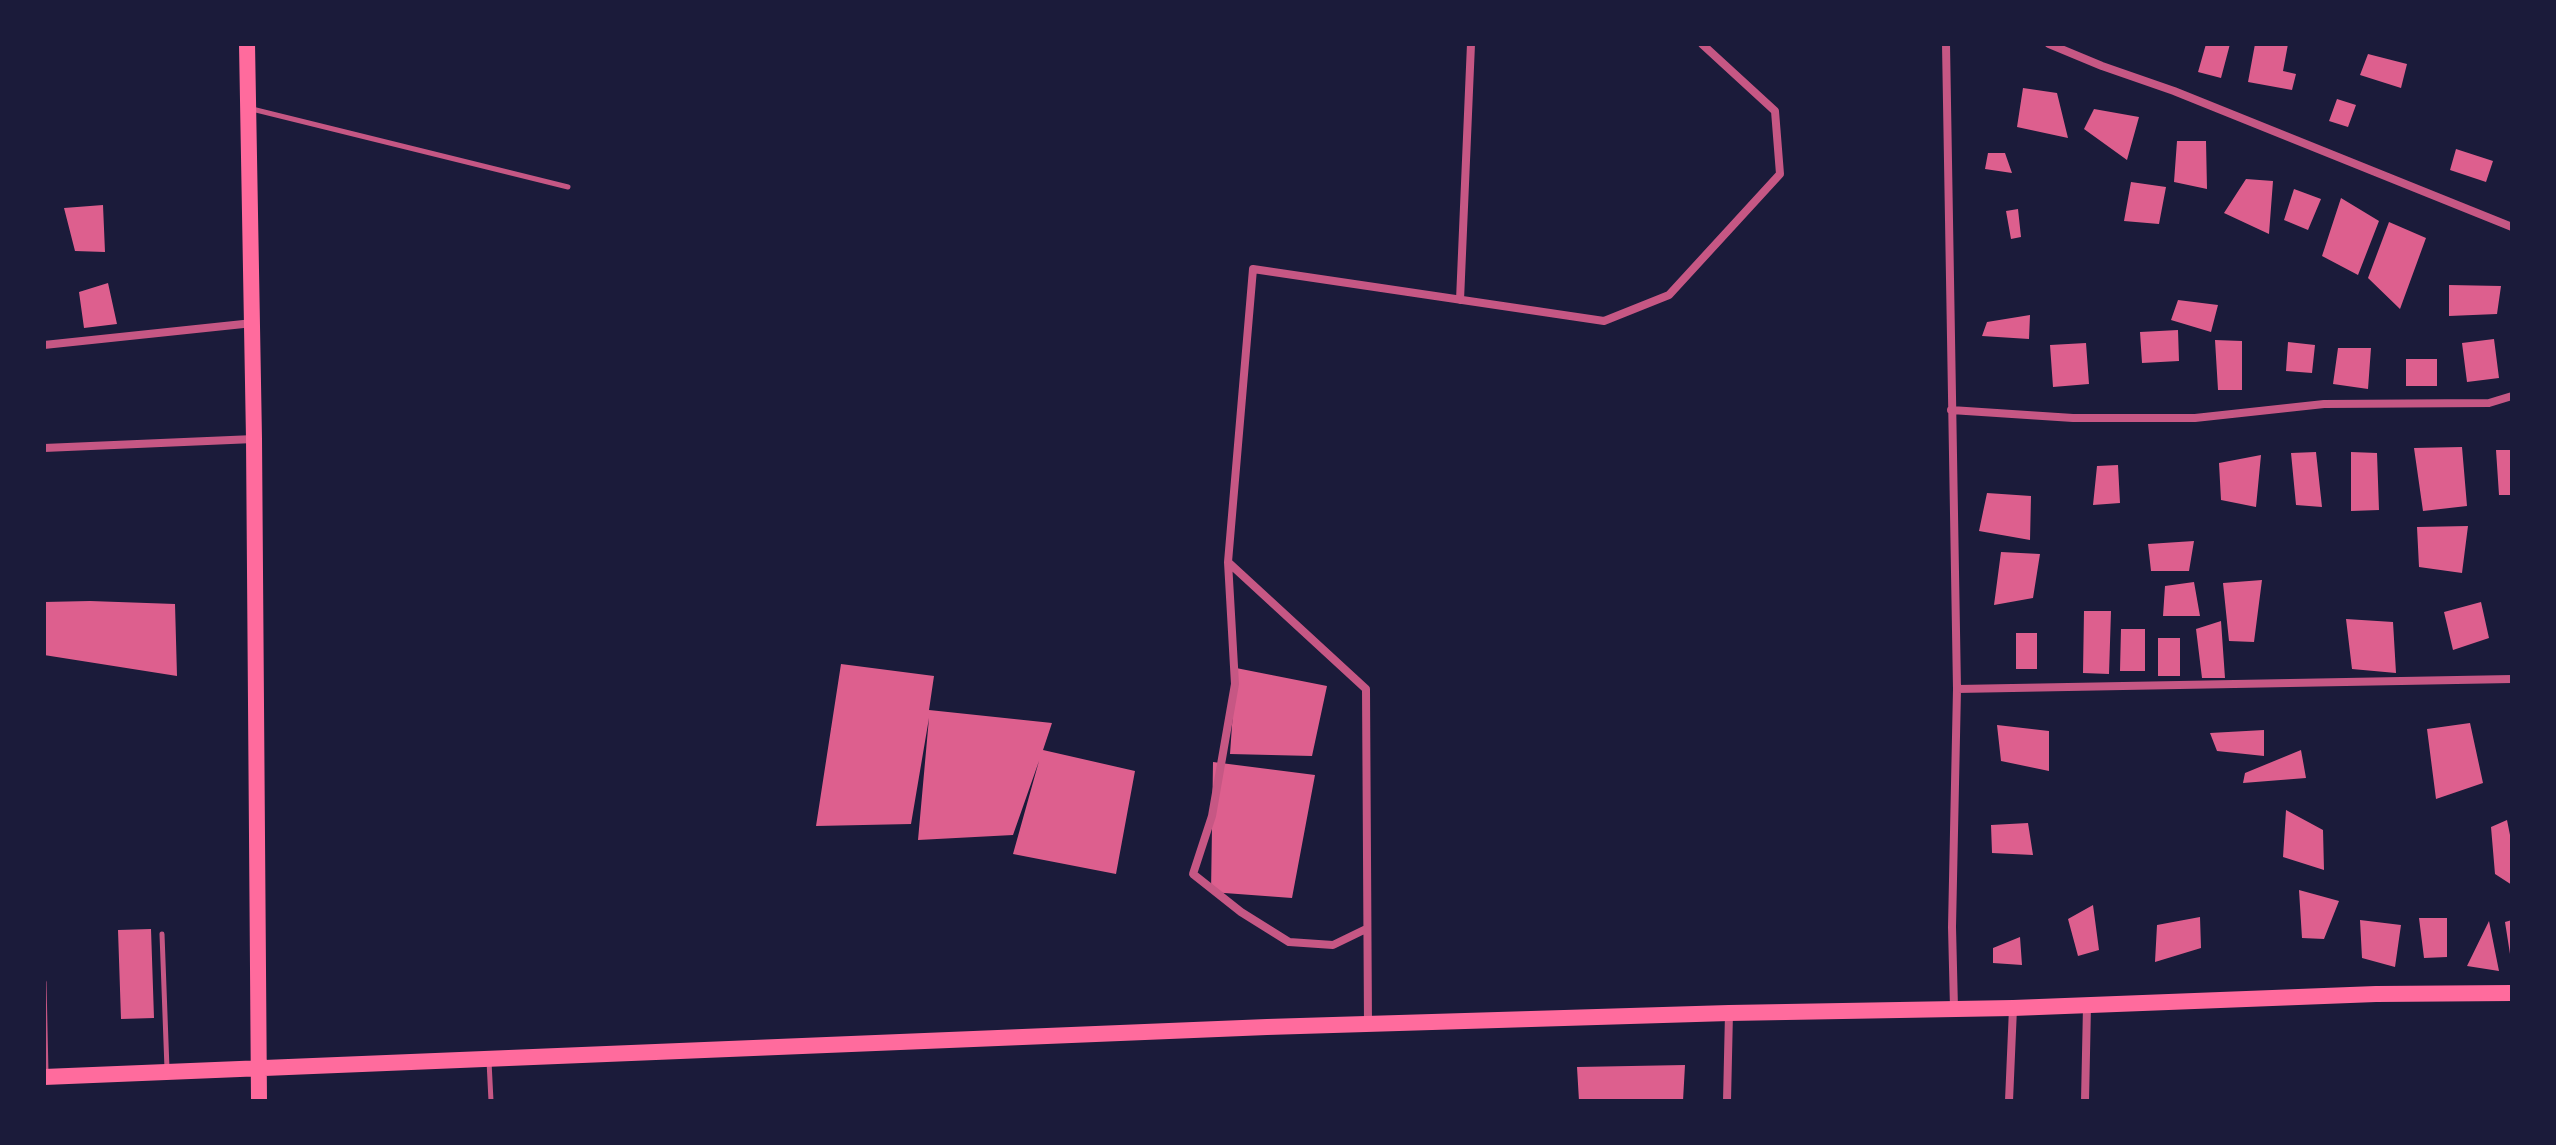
<!DOCTYPE html>
<html>
<head>
<meta charset="utf-8">
<style>
	body { margin:0 }
	#map { position:relative; width:2556px; height:1145px; overflow:hidden; background:#1b1b3a; font-family:"Titillium Web",sans-serif }
	canvas { display:block }
	.frame { position:absolute; inset:0; border:46px solid #1b1b3a; pointer-events:none }
</style>
</head>
<body>
<div id="map">
<canvas width="2556" height="1145"></canvas>
<div class="frame"></div>
</div>
<script>
const g = document.querySelector('canvas').getContext('2d');
g.lineJoin = 'round';
function fill(path, color) { g.fillStyle = color; g.fill(path, 'evenodd'); }
function stroke(path, color, width, dash) { g.strokeStyle = color; g.lineWidth = width; g.lineCap = dash ? 'butt' : 'round'; g.setLineDash(dash || []); g.stroke(path); }
const building = new Path2D(`
	M2206,44H2230L2221,78L2198,72Z
	M2255,44H2288L2283,71L2296,74L2292,90L2248,82Z
	M2368,54L2407,64L2401,88L2360,75Z
	M2023,88L2057,93L2068,138L2017,127Z
	M2337,99L2356,105L2348,127L2329,121Z
	M2094,109L2139,117L2127,160L2084,129Z
	M2177,141H2206L2207,189L2174,182Z
	M2456,149L2493,161L2486,182L2450,170Z
	M1988,153H2005L2012,173L1985,169Z
	M2246,179L2273,181L2269,234L2224,213Z
	M2131,182L2166,187L2159,224L2124,221Z
	M2294,189L2321,199L2308,230L2284,220Z
	M2341,198L2379,221L2358,275L2322,256Z
	M103,205L105,252L75,251L64,208Z
	M2018,209L2021,237L2011,239L2006,211Z
	M2389,222L2426,238L2400,309L2368,278Z
	M108,283L117,324L84,328L79,292Z
	M2449,285L2501,286L2497,314L2449,316Z
	M2178,300L2218,305L2211,332L2171,320Z
	M2030,315L2029,339L1982,336L1987,322Z
	M2178,330L2179,361L2142,363L2140,332Z
	M2494,339L2499,378L2467,382L2462,343Z
	M2215,340L2242,341V390H2218Z
	M2288,342L2315,345L2312,373L2286,371Z
	M2086,343L2089,384L2053,387L2050,345Z
	M2338,348H2371L2368,389L2333,384Z
	M2406,359H2437V386H2406Z
	M2462,447L2467,506L2423,511L2414,448Z
	M2496,450H2512V495H2499Z
	M2316,452L2322,507L2296,505L2291,453Z
	M2351,452L2377,453L2379,510L2351,511Z
	M2261,455L2256,507L2221,500L2219,463Z
	M2118,465L2120,503L2093,505L2097,466Z
	M1987,493L2031,496L2030,540L1979,531Z
	M2468,526L2462,573L2419,567L2417,527Z
	M2194,541L2189,571H2151L2148,544Z
	M2001,552L2040,554L2033,598L1994,605Z
	M2262,580L2254,642L2229,641L2223,583Z
	M2194,582L2200,616H2163L2165,586Z
	M90,601L175,604L177,676L44,655V602Z
	M2481,602L2489,638L2453,650L2444,612Z
	M2084,611H2111L2109,674L2083,673Z
	M2346,619L2393,622L2396,673L2352,669Z
	M2221,621L2225,678H2202L2196,629Z
	M2121,629H2145V671H2120Z
	M2016,633H2037V669H2016Z
	M2158,638H2180V676H2158Z
	M841,664L934,676L929,710L1052,723L1043,750L1135,771L1116,874L1013,854L1039,761L1013,835L918,840L929,718L911,824L816,826Z
	M1236,668L1327,686L1312,756L1230,754Z
	M2470,723L2483,783L2436,799L2427,729Z
	M1997,725L2049,731V771L2001,761Z
	M2264,730V756L2217,751L2210,733Z
	M2301,750L2306,778L2243,783L2245,773Z
	M1213,762L1315,775L1292,898L1211,892Z
	M2286,810L2323,830L2324,870L2283,857Z
	M2507,820L2512,845V885L2495,874L2491,827Z
	M2028,823L2033,855L1992,853L1991,825Z
	M2299,890L2339,901L2324,939L2302,938Z
	M2093,905L2099,950L2078,956L2068,919Z
	M2200,917L2201,948L2155,962L2157,925Z
	M2419,918H2447V957L2424,958Z
	M2360,920L2401,925L2395,967L2362,958Z
	M2512,920V954H2510L2505,922Z
	M2489,921L2499,971L2467,966Z
	M151,929L154,1018L121,1019L118,930Z
	M2020,937L2022,965L1993,963V948Z
	M1685,1065L1683,1101H1579L1577,1067Z`);
const service = new Path2D(`
	M252,109L568,187
	M162,934L167,1069
	M44,982L46,1073
	M489,1061L491,1101`);
const minor = new Path2D(`
	M1946,44L1957,689L1952,927L1954,1008
	M2049,44L2102,66L2174,91L2512,227
	M1460,300L1471,44
	M44,345L253,323
	M1951,410L2073,418H2195L2324,404L2489,403L2512,396
	M44,448L254,439
	M1228,562L1235,684L1212,816L1193,874L1241,912L1289,942L1333,945L1366,929
	M1957,689L2512,679
	M1368,1025L1366,689L1228,562L1253,269L1604,321L1669,295L1780,174L1775,111L1702,44
	M1727,1101L1729,1013
	M2009,1101L2013,1008
	M2085,1101L2087,1006`);
const primary = new Path2D(`
	M247,44L254,439L259,1101
	M44,1077L1267,1027L1729,1013L2013,1008L2376,994L2512,993`);
fill(building, '#dd5f8e');
stroke(service, '#c65784', 5);
stroke(minor, '#c65784', 8);
stroke(primary, '#ff6b9d', 16);
</script>
</body>
</html>
